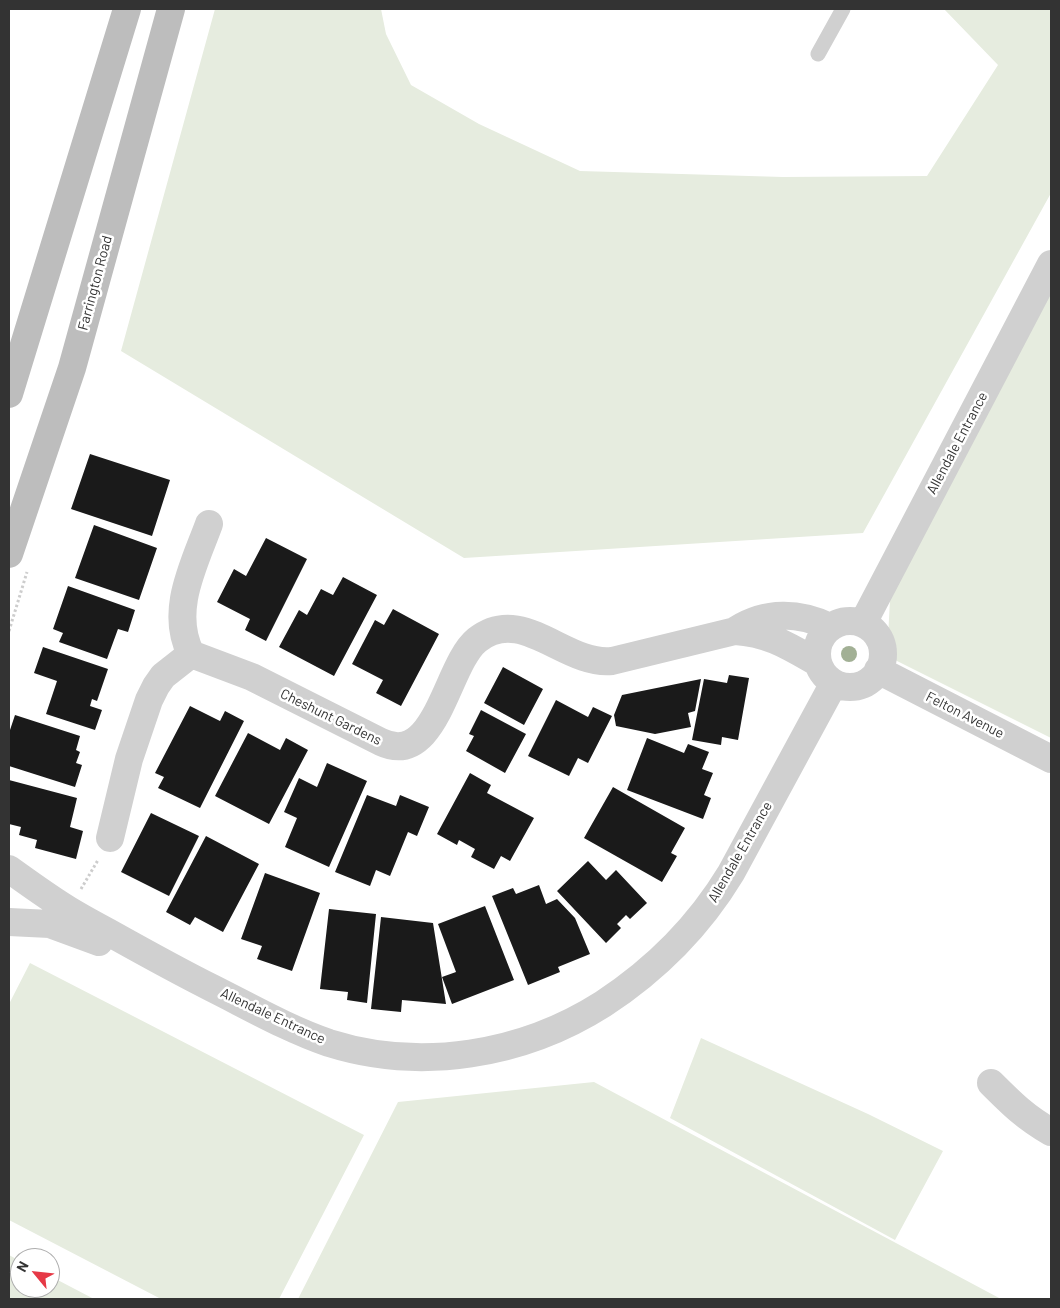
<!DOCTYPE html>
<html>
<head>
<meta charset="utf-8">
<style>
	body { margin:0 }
	#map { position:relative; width:1060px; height:1308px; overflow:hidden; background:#fff; font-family:Barlow,sans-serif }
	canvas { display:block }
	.frame { position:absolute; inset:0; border:10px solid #333; pointer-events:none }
	.north { position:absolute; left:10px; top:1248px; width:50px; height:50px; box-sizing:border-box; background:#fff; border:1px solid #adadad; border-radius:50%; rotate:298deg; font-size:14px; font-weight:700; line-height:20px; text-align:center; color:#333 }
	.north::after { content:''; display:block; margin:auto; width:18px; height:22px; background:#e63946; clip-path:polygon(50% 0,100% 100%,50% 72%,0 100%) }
</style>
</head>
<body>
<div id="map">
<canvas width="1060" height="1308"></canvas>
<div class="frame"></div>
<div class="north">N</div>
</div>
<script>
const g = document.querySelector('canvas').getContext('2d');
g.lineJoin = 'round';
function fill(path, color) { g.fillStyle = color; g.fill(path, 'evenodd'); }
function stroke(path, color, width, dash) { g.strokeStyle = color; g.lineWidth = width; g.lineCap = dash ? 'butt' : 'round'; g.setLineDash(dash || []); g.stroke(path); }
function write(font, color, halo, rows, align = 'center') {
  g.font = font + ' Barlow,sans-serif'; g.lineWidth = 5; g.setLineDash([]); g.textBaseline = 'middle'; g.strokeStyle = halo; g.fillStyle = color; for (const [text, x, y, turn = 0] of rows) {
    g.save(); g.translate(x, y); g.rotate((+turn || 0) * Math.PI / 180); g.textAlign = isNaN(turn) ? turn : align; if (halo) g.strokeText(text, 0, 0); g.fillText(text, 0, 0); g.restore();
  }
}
const green = new Path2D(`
	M215,9H381L386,34L411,85L479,124L580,171L783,177L927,176L998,65L944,9H1051V193L863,533L464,558L121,351Z
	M1051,286V738L887,656L890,600Z
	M30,963L364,1135L279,1299H161L9,1220V1004Z
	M701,1038L868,1114L943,1151L895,1240L670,1118Z
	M594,1082L1001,1299H298L398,1102Z
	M9,1255L20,1261V1288H50V1276L94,1299H9Z`);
const building = new Path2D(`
	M90,454L170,480L152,536L71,509Z
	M94,525L157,548L139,600L75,578Z
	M266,538L307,559L266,641L245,630L250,619L217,602L234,569L246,576Z
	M343,577L377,595L334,676L279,647L299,610L307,615L321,589L333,595Z
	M68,586L135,610L128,632L118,629L107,659L59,642L63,633L53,629Z
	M393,609L439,634L401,706L376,693L383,680L352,664L375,620L384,625Z
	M43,647L108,669L97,701L92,699L90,706L102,710L95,730L46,714L57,681L34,673Z
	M503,667L543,689L524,725L484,703Z
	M729,675L749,678L738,740L722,737L721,745L692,740L704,679L727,683Z
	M701,679L695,711L688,713L691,727L655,734L616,726L614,715L622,695Z
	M556,700L588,717L593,707L612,716L588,763L578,758L569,776L528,756Z
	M190,706L220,721L225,711L244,721L200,808L158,788L164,777L155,773Z
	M481,710L526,734L505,773L466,751L474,736L469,734Z
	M15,715L80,736L76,750L80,752L76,763L82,765L75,787L9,766V733Z
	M248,733L280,750L286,738L308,750L269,824L215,796Z
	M647,738L684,753L688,744L709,752L702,769L713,773L704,795L711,798L703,819L627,790Z
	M327,763L367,781L329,867L285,847L297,818L284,812L299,778L317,787Z
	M470,773L491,785L487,793L534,818L510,861L501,856L494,869L471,857L475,849L459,840L457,845L437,834Z
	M9,780L77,798L70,827L83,831L76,859L35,848L37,840L19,835L21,827L9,824Z
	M613,787L685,828L671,853L677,856L662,882L584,838Z
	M367,795L396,806L400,795L429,807L417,836L408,832L390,876L376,870L370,886L335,872Z
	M151,813L199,836L169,896L121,872Z
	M206,836L259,864L223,932L195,917L190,925L166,912Z
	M588,861L606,880L616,870L647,903L630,919L626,915L617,924L621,928L606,943L557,891Z
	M265,873L320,893L292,971L257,959L262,946L241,939Z
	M539,885L546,904L557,899L575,918L590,954L558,967L560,972L528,985L492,896L513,888L516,894Z
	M485,906L514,980L452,1004L442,977L456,972L438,924Z
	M329,909L376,914L367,1003L347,1000L348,992L320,989Z
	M381,917L433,923L446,1004L402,1000L401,1012L371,1009Z`);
const path = new Path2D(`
	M9,631L27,572
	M81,889L98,860`);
const service = new Path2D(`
	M818,54L843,9`);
const minor = new Path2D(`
	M817 654a33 33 0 1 1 66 0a33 33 0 1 1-66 0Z
	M863,623L1051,264
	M736,630C766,611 799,612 830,627
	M191,654C169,611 194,565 209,524
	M878,670L1051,759
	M110,838L129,759L149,700L156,686L163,676L191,654L252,677L381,742C437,768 446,665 477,640C522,604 565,666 612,661L735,631C769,633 790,647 818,663
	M9,869C27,882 45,895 64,907C78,916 93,924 108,932C142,951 176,970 212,988C250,1007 288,1029 329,1043C421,1072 523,1055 603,1004C655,970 699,926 731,873L834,683
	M9,922L50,924L99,942
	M991,1083C1012,1104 1025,1117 1051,1132`);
const secondary = new Path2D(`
	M9,394L127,9
	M9,554L72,368L171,9`);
const trees = [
	[849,654]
];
const streetNames = [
	["Farrington Road",95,283,-75],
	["Allendale Entrance",957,443,-62],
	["Felton Avenue",965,715,27],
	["Cheshunt Gardens",331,717,26],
	["Allendale Entrance",740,852,-60],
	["Allendale Entrance",273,1016,25]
];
fill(green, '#e6ecdf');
fill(building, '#1a1a1a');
stroke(path, '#cdcdcd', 3, [2.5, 2.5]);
stroke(service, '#d0d0d0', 15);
stroke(minor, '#d0d0d0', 28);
stroke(secondary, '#bdbdbd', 28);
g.fillStyle = '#a2b095';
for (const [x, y] of trees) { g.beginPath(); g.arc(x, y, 8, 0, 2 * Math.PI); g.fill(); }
write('14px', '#333', '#fff', streetNames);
</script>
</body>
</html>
